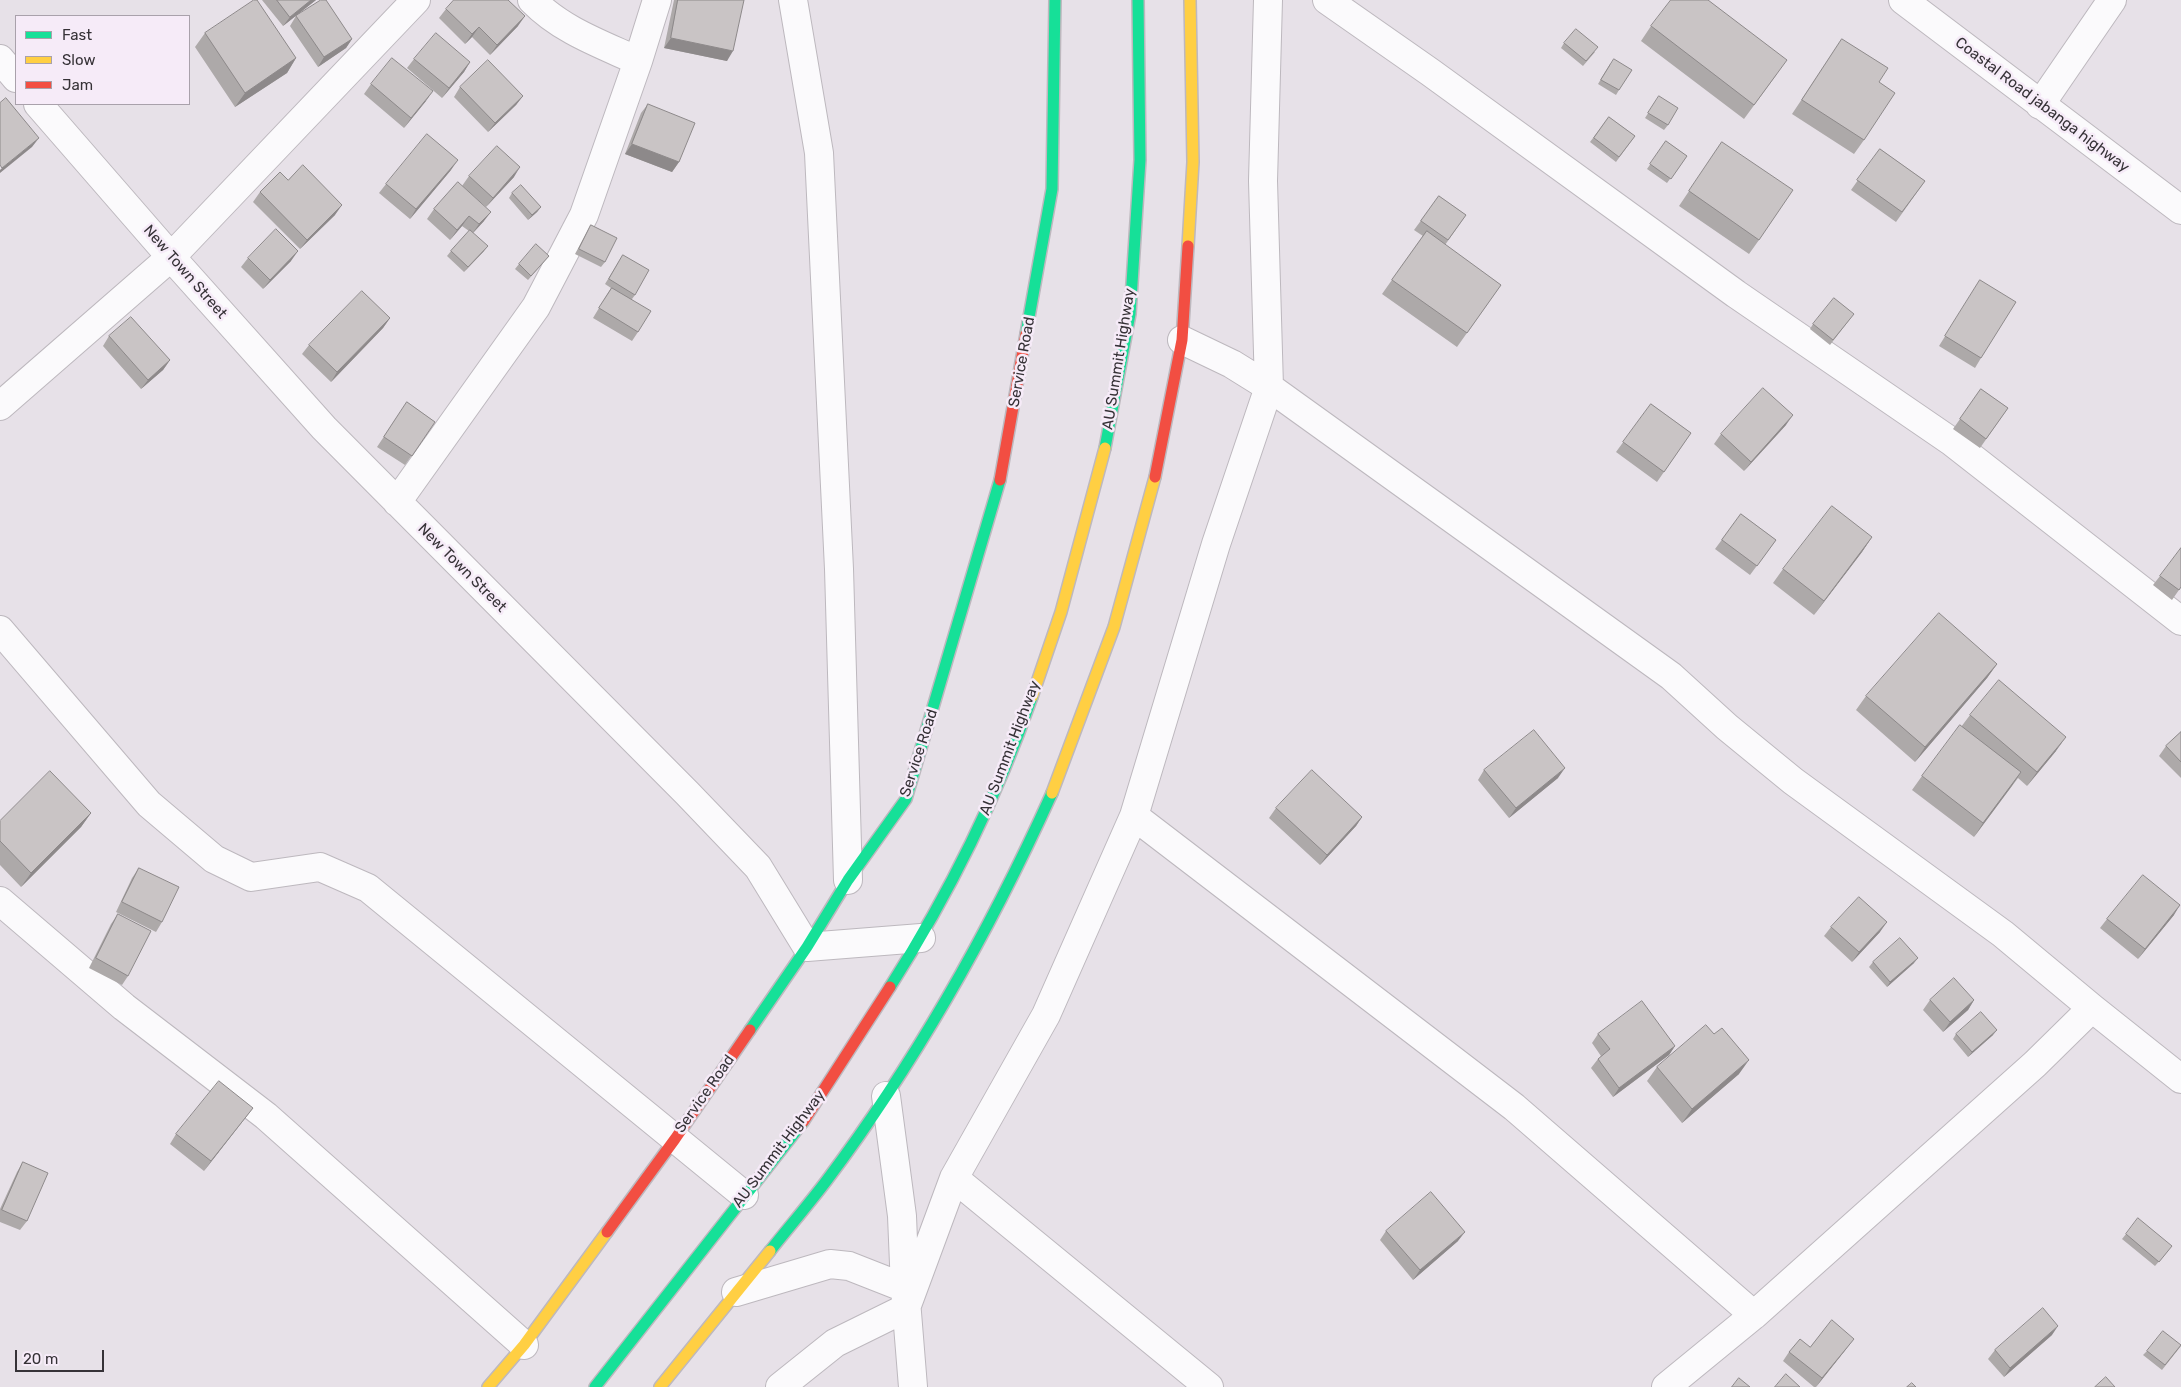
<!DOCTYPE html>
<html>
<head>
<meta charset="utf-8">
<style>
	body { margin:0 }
	#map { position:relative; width:2181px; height:1387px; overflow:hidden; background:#e7e1e8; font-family:Rubik,sans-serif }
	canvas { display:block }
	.legend { position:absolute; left:15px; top:15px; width:175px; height:90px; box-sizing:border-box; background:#f6ebf8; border:1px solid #a9a1ab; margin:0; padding:6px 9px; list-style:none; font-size:15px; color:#363237 }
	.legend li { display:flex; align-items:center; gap:10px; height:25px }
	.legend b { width:25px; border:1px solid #a9a1ab }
	.scale { position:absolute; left:15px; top:1350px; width:89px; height:22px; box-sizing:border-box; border:2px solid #363237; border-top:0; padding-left:6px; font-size:15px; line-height:18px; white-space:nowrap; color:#363237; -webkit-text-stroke:4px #f6ebf8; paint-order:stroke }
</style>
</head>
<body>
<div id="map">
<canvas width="2181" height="1387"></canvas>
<ul class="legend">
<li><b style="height:6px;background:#16e098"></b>Fast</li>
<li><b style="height:6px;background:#ffcf43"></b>Slow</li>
<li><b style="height:6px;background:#f24e42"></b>Jam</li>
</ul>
<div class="scale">20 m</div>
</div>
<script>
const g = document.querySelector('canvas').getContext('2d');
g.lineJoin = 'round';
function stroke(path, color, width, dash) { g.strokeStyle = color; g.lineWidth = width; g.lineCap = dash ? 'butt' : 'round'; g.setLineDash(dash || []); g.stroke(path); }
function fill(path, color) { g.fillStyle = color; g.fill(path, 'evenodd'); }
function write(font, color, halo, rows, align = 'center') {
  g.font = font + ' Rubik,sans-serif'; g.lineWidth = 5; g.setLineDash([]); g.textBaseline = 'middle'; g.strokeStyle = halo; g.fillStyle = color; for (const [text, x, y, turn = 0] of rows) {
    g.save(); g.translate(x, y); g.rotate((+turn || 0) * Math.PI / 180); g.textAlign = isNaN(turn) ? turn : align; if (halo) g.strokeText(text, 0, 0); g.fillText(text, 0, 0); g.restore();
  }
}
const street = new Path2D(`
	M532,0C561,30 601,44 638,61
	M793,0L819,153L839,569L848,880
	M1327,0L1430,72L1736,294L1952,442L2181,621
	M1903,0L2181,210
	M0,59L16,78
	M38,104L171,257L324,428L687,793L758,867L807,947L921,938
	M2040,105L2112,0
	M1182,340L1232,364L1269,387L1671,676L1727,727L1793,781L2003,934L2092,1008L2181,1079
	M0,406L171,257L416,0
	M397,502L536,307L584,215L638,61L657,0
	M0,630L149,804L214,859L251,877L320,867L368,888L744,1195
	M1134,816L1514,1107L1754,1315
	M0,901L124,1007L266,1116L524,1345
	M886,1096L902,1216L905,1288L913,1387
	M954,1178L1209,1387
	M736,1292L830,1264L849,1266L905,1288
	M780,1387L835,1343L906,1308L954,1178L1046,1015L1134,816L1216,544L1269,387L1263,181L1268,0
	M1666,1387L1754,1315L2035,1064L2092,1008`);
const fast = new Path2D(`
	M1026,334L1052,189L1055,0
	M1105,448L1130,314L1140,160L1138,0
	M890,987C949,894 996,800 1032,697
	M750,1030L807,947L848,880L906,799L1000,480
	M770,1251C789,1227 809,1204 827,1180C917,1060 991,928 1052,793
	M595,1387L803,1122`);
const slow = new Path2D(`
	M1188,246L1193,162L1190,0
	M1032,697L1061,612L1105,448
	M1052,793L1114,627L1155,477
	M488,1387L524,1345L607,1232
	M660,1387L770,1251`);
const jam = new Path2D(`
	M1155,477L1182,340L1188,246
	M1000,480L1026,334
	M803,1122L890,987
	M607,1232L675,1139L750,1030`);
const wall = new Path2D(`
	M262,0H316L283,26Z
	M674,0H742L727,61L664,48Z
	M446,9L518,26L490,55L472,37L465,44L439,18Z
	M296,16L352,39L346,48L318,67L290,26Z
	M1651,26L1777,74L1744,119L1641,41Z
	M205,33L296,58L287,73L235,107L195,47Z
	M1842,39L1879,82L1864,140L1854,154L1792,114Z
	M1564,43L1595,52L1583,66L1561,48Z
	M414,59L470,62L464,72L442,98L407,68Z
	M1610,64L1619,90L1616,95L1598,84Z
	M371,84L426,101L404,128L364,94Z
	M460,87L523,96L516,105L488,132L454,97Z
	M1656,101L1668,125L1664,130L1645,118Z
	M648,104L679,162L672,172L625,154L641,113Z
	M1609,117L1635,136L1616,162L1590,142Z
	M1666,141L1687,156L1667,183L1647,169Z
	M1722,142L1759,240L1749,254L1679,206Z
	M1880,149L1925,181L1896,222L1851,190Z
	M451,170L410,219L379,193L386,184Z
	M469,176L514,177L486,207L462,186Z
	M288,180L335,215L300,249L253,202L260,192Z
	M458,182L484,221L473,233L484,251L464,272L447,256L451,251L469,231L462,226L450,240L427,219L434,209Z
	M512,193L541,207L537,212L528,220L509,198Z
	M1439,196L1466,215L1445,245L1501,285L1457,347L1382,294L1423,236L1414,230Z
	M591,225L605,262L601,267L575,254L588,230Z
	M623,255L635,295L632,299L638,332L632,341L593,318L611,288L605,284Z
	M549,256L528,280L515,269L519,264Z
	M248,258L291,261L263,289L241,267Z
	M1980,280L1981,358L1975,368L1939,346Z
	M390,318L383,328L331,382L302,354L309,345Z
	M1850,319L1830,345L1810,329L1813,324Z
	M109,336L170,360L163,370L141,389L103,346Z
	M1981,389L2008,408L1980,448L1953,429Z
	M407,402L435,422L405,465L377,447Z
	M1651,404L1691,433L1657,482L1616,452Z
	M1786,425L1744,471L1714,444L1721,434Z
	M1741,514L1776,540L1750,575L1715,549Z
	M1872,537L1862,552L1814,615L1773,583L1783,569Z
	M2160,576L2181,587L2172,600L2153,585Z
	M1997,664L1987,678L1915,762L1856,710L1866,696Z
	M1970,715L2056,751L2027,786L2018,778L1974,837L1912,790L1922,776L1961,727Z
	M2181,732V778L2159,756L2166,746Z
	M1484,770L1558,778L1509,818L1478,780Z
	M1276,808L1362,817L1356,826L1320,865L1269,818Z
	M91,813L81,827L21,887L0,865V821Z
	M139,868L162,922L156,932L116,912L132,878Z
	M118,914L128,976L122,985L89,968L111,924Z
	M2174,915L2138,959L2100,928L2107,919Z
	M1831,927L1880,932L1852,962L1824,936Z
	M1873,962L1914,963L1887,987L1869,967Z
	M1930,1000H1974L1968,1010L1943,1032L1923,1010Z
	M1598,1034L1675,1046L1669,1055L1613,1097L1591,1068L1598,1059L1601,1056L1592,1043Z
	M1714,1034L1739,1074L1682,1123L1647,1081L1657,1067Z
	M1956,1034L1993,1035L1968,1057L1953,1039Z
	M253,1108L204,1171L170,1144L176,1134Z
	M23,1162L27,1221L20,1230L0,1222V1209L17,1172Z
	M1386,1231L1458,1241L1413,1280L1380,1240Z
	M2126,1234L2168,1251L2155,1266L2122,1239Z
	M2052,1335L2004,1377L1988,1359L1995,1350Z
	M2181,1346L2162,1370L2143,1355L2147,1351Z
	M1810,1347L1847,1348L1816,1387H1814L1783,1361L1789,1352Z`);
const shadedWall = new Path2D(`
	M311,0H316L283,26L290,17Z
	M525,16L518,26L490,55L497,45Z
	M479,27L472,37L465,44L472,34Z
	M671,38L733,51L727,61L664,48Z
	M352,39L346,48L318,67L324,57Z
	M296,58L287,73L235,107L245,93Z
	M470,62L464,72L442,98L449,88Z
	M433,91L426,101L404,128L411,118Z
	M523,96L516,105L488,132L495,123Z
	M39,138L32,147L0,173V170L2,168Z
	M632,144L679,162L672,172L625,154Z
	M458,160L451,170L410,219L416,209Z
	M520,167L514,177L486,207L493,198Z
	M342,205L335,215L300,249L307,240Z
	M541,207L537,212L528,220L532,215Z
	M491,212L484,221L472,234L479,224Z
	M469,216L462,226L450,240L457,230Z
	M488,246L484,251L464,272L468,267Z
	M298,251L291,261L263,289L270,280Z
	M390,318L383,328L331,382L337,372Z
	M170,360L163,370L141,389L148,380Z
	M1793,415L1786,425L1744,471L1751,462Z
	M1872,537L1862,552L1814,615L1824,601Z
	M1997,664L1987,678L1915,762L1925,747Z
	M2066,737L2056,751L2027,786L2037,772Z
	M1565,768L1558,778L1509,818L1516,808Z
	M2021,772L2011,787L1974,837L1983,823Z
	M91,813L81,827L21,887L31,873Z
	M1362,817L1356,826L1320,865L1327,855Z
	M2180,905L2174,915L2138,959L2145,949Z
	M1887,922L1880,932L1852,962L1859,952Z
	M1918,958L1914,963L1887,987L1890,982Z
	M1974,1000L1968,1010L1943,1032L1950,1022Z
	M1997,1030L1993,1035L1968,1057L1972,1052Z
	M1675,1046L1669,1055L1613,1097L1619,1088Z
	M1749,1060L1739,1074L1682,1123L1692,1109Z
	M253,1108L204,1171L211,1161Z
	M1465,1232L1458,1241L1413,1280L1420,1270Z
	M2058,1326L2052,1335L2004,1377L2010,1368Z
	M1854,1339L1847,1348L1816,1387L1822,1378Z`);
const building = new Path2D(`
	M254,0H257L296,58L245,93L205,33Z
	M277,0H311L290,17Z
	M321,0H326L352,39L324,57L296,16Z
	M454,0H508L525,16L497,45L479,27L472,34L446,9Z
	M678,0H744L733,51L671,38Z
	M1671,0H1708L1787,60L1754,105L1651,26Z
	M1576,29L1598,47L1586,61L1564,43Z
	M436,33L470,62L449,88L414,59Z
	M1842,39L1888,68L1879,82L1895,93L1864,140L1802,100Z
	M392,58L433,91L411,118L371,84Z
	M1614,59L1632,70L1619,90L1601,80Z
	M488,60L523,96L495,123L460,87Z
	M1659,96L1678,108L1668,125L1648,113Z
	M6,98L39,138L2,168L0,165V103Z
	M648,104L695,123L679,162L632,144Z
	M1609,117L1635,136L1619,157L1594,138Z
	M427,134L458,160L416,209L386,184Z
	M1666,141L1687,156L1671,179L1650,164Z
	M1722,142L1793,190L1759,240L1689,191Z
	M497,146L520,167L493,198L469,176Z
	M1880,149L1925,181L1902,212L1857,180Z
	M303,165L342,205L307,240L260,192L280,172L288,180Z
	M458,182L491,212L479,224L469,216L457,230L434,209Z
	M521,185L541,207L532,215L512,193Z
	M1439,196L1466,215L1448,240L1421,221Z
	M591,225L617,238L605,262L579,249Z
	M276,229L298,251L270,280L248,258Z
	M470,230L488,246L468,267L451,251Z
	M1427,231L1501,285L1467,333L1392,280Z
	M536,244L549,256L531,276L519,264Z
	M623,255L649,270L635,295L609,279Z
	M1980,280L2016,302L1981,358L1945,336Z
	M612,288L651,311L638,332L599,308Z
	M362,291L390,318L337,372L309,345Z
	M1834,298L1854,314L1833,340L1813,324Z
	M131,317L170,360L148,380L109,336Z
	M1763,388L1793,415L1751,462L1721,434Z
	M1981,389L2008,408L1986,439L1960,419Z
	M407,402L435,422L412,456L384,437Z
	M1651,404L1691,433L1664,472L1623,442Z
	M1832,506L1872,537L1824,601L1783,569Z
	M1741,514L1776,540L1757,566L1722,540Z
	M2181,548V587L2179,590L2160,576Z
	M1939,613L1997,664L1925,747L1866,696Z
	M1999,680L2066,737L2037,772L1970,715Z
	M1960,725L2021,772L1983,823L1922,776Z
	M1534,730L1565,768L1516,808L1484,770Z
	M2181,732V762L2166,746Z
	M1312,770L1362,817L1327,855L1276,808Z
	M50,771L91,813L31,873L0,841V821Z
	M139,868L179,887L162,922L122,902Z
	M2143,875L2180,905L2145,949L2107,919Z
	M1859,897L1887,922L1859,952L1831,927Z
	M118,914L151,931L128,976L96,958Z
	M1900,938L1918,958L1890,982L1873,962Z
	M1954,978L1974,1000L1950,1022L1930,1000Z
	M1642,1001L1675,1046L1619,1088L1598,1059L1610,1049L1598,1034Z
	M1981,1012L1997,1030L1972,1052L1956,1034Z
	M1706,1025L1714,1034L1722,1028L1749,1060L1692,1109L1657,1067Z
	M219,1081L253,1108L211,1161L176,1134Z
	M23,1162L48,1173L27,1221L2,1210Z
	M1431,1192L1465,1232L1420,1270L1386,1231Z
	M2138,1218L2172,1246L2159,1262L2126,1234Z
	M2043,1308L2058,1326L2010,1368L1995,1350Z
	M1832,1320L1854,1339L1822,1378L1789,1352L1800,1339L1810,1347Z
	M2163,1331L2181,1345L2165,1365L2147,1351Z
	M1786,1374L1800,1387H1775Z
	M2106,1377L2115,1387H2095Z
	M1739,1378L1750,1387H1732Z
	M1912,1383L1916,1387H1907Z`);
const streetNames = [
	["Coastal Road jabanga highway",2042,105,37],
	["New Town Street",185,272,49],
	["AU Summit Highway",1119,359,-81],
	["Service Road",1022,362,-80],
	["New Town Street",462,568,45],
	["AU Summit Highway",1010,748,-69],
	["Service Road",919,753,-72],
	["Service Road",705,1094,-55],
	["AU Summit Highway",779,1149,-53]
];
stroke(street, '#bdb8be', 30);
stroke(fast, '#bdb8be', 14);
stroke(slow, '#bdb8be', 14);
stroke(jam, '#bdb8be', 14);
stroke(street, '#fbfafc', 28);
stroke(fast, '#16e098', 11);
stroke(slow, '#ffcf43', 11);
stroke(jam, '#f24e42', 11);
fill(wall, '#ada9a9');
fill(shadedWall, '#8d898a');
fill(building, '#c9c4c5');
stroke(building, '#8d898a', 1);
write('15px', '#363237', '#f6ebf8', streetNames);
</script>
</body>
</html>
